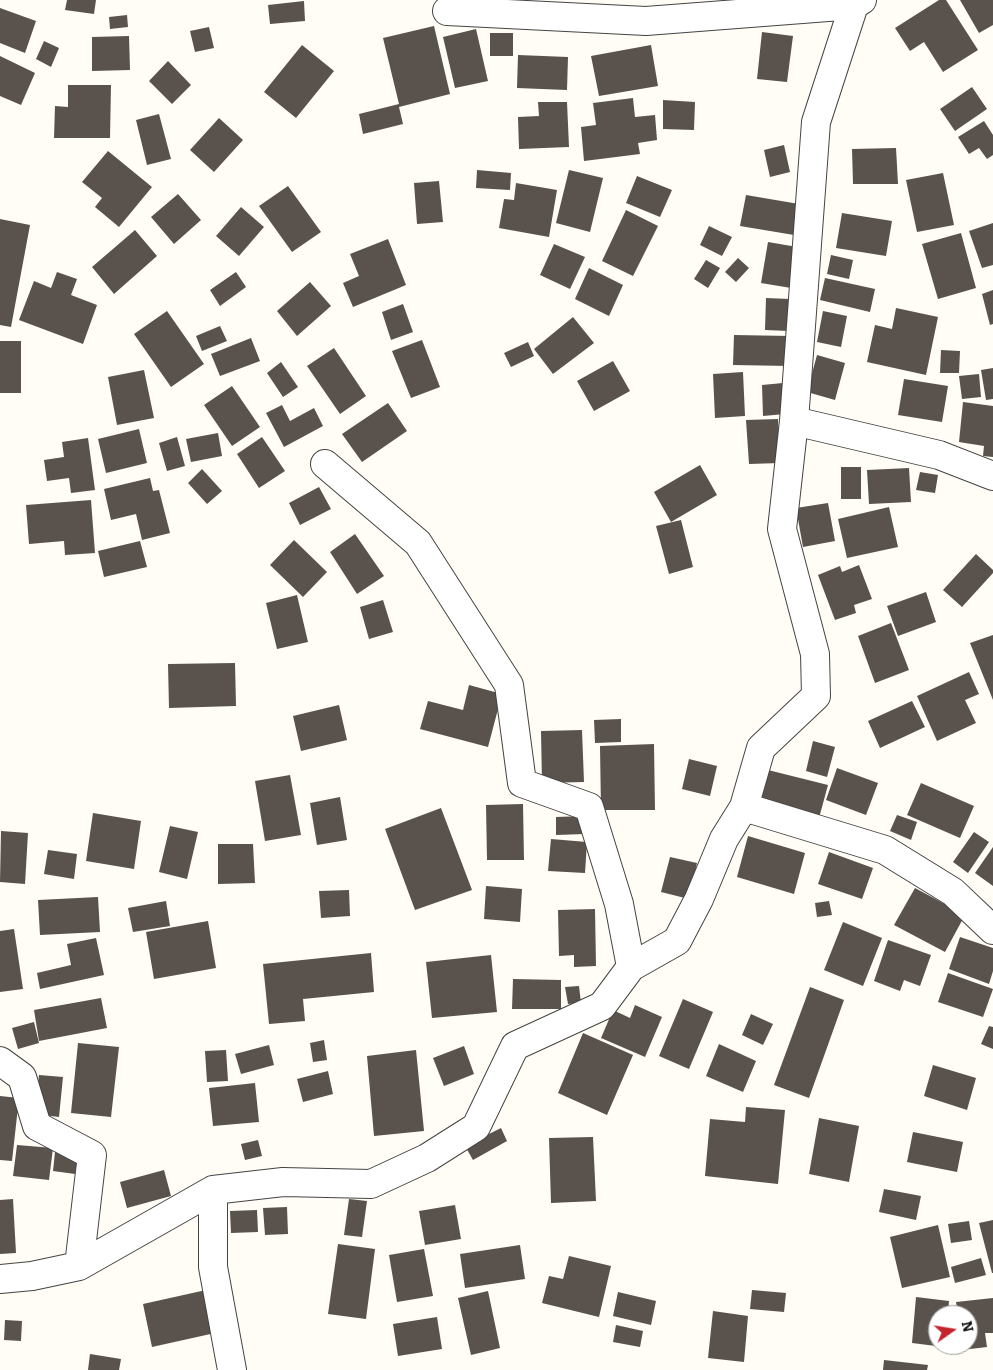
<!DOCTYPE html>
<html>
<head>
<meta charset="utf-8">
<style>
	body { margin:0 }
	#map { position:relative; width:993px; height:1370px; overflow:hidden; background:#fffdf5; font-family:Bitter,serif }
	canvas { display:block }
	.north { position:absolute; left:928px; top:1305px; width:50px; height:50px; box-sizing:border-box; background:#fff; border:1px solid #a0a0a0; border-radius:50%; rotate:77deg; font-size:14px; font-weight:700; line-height:20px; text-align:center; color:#111 }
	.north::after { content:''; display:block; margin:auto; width:18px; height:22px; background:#c4262e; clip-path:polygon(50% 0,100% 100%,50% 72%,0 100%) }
</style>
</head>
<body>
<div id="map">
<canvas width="993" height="1370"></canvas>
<div class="north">N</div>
</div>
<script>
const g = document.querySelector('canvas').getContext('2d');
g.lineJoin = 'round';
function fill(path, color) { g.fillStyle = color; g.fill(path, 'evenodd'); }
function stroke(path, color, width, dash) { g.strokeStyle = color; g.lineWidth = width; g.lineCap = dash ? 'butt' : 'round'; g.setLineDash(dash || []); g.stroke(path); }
const building = new Path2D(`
	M67,0H96L94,14L65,10Z
	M939,0H946L978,50L943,72L924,42L910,51L895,28Z
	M960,0H993V25L979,33Z
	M304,1L305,21L270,24L268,5Z
	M0,8L36,21L25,53L0,43Z
	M127,15L128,27L110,29L109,17Z
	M434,26L450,94L399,107L403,124L363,134L359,114L399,104L383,38Z
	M209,27L214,48L195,52L190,31Z
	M476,29L488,81L455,88L443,37Z
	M762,32L793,36L787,82L757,79Z
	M490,33H513V56H490Z
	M129,36L130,70L92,71V37Z
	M44,41L59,48L51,67L36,59Z
	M302,45L334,71L296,118L264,92Z
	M651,45L658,86L599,96L591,56Z
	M518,55L568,57L567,90L517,88Z
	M0,56L35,73L21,105L0,96Z
	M168,61L191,85L172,104L149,81Z
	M68,85H111L110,138H54L55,106L68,107Z
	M972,87L987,109L955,131L940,109Z
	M633,98L635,117L655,115L657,140L638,143L640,154L584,161L581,127L596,125L593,103Z
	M663,100L695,102L694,130L663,129Z
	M538,102H567L569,147L519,149L518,117L539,116Z
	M159,114L171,159L147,165L136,120Z
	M219,118L243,140L214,172L190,150Z
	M984,121L993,135V155L987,159L979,148L969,154L958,137Z
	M784,145L790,172L770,177L764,150Z
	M896,148L898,184H853L852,149Z
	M108,151L152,187L119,227L95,207L102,198L82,182Z
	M477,170L511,173L510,190L476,188Z
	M569,170L603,178L590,232L556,223Z
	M943,173L954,225L917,232L906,180Z
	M637,176L672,190L660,217L626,203Z
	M439,181L443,222L417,224L414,183Z
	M516,183L557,190L549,237L499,228L504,199L514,200Z
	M288,186L321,232L292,252L259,206Z
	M178,194L201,220L174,244L151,217Z
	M746,195L799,204L794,235L740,226Z
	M241,207L264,227L239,256L216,236Z
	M626,210L658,226L633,276L602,261Z
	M842,213L892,221L886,256L836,248Z
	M0,219L30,225L11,327L0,325Z
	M993,223V265L982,268L969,231Z
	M709,226L732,237L722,256L700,245Z
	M135,230L157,256L114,294L92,267Z
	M961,233L976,288L938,299L922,244Z
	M388,239L406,285L353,307L343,283L359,276L350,254Z
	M768,242L797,247L791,288L761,283Z
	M554,244L585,257L570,289L540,275Z
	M831,255L853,260L849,279L827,274Z
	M738,258L749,268L736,282L725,272Z
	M706,260L720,268L708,288L694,279Z
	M589,268L623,285L609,316L575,299Z
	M57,272L77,279L71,295L97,305L83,344L19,320L34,281L51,288Z
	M236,272L246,287L220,306L210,290Z
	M825,278L875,289L870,312L820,300Z
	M310,282L331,306L297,336L277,311Z
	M993,290V324L990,325L982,294Z
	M766,298L790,299L789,331L765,330Z
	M403,304L413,332L391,340L382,312Z
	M896,308L938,317L926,375L867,362L875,325L892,329Z
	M167,311L204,364L171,387L134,334Z
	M823,311L847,316L841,347L817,342Z
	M573,317L594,343L553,374L534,349Z
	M220,326L227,341L202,351L196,336Z
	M734,335L791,336L790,366L733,365Z
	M251,338L260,361L220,376L211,354Z
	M422,340L440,387L411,398L392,351Z
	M0,341H21V393H0Z
	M528,342L534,356L511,367L504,353Z
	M334,348L366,396L340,414L307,366Z
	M941,350L960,351L959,373H940Z
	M817,355L845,363L835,400L807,392Z
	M613,361L630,391L594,411L577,381Z
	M281,362L298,387L283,397L267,373Z
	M993,368V399L986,400L981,370Z
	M144,370L154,418L117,425L108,377Z
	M743,372L745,416L715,418L713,374Z
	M979,374L981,397L962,399L959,376Z
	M904,379L948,386L942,422L898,415Z
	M783,383L785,414L763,416L762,385Z
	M232,386L260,427L232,446L204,405Z
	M963,402L993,406V457L983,456L984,446L959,442Z
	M388,403L407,431L362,462L342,434Z
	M282,405L290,421L314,408L323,426L284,447L266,413Z
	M778,419L780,463L749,464L746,420Z
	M139,429L147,463L106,473L98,439Z
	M218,433L222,456L191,462L186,439Z
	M177,437L185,466L167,471L159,443Z
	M262,437L285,471L259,488L237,454Z
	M88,438L95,490L71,493L69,478L47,481L44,460L64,457L62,442Z
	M700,465L717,495L671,522L654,492Z
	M841,467H861V499H841Z
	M909,468L911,502L869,504L867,470Z
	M202,469L222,491L207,504L188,483Z
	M920,472L938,475L935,493L916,490Z
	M150,478L153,491L159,490L170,533L142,540L136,514L111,520L104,489Z
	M319,487L331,509L300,525L289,503Z
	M91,500L95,553L65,555L64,541L29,544L26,505Z
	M828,503L835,541L803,547L796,508Z
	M889,507L898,547L847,558L838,519Z
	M681,520L693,567L669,574L656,526Z
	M355,534L384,576L357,594L330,552Z
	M294,540L327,572L303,597L270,565Z
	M140,541L147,567L104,577L98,551Z
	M976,554L993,570V573L962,607L943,590Z
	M859,565L872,599L854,605L856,613L835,620L818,575L840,566L842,572Z
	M926,592L936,622L898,636L887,606Z
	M297,595L308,642L277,649L266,603Z
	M383,600L393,632L369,639L360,607Z
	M891,623L909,670L875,683L858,636Z
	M993,635V700L970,643Z
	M235,663L236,706L169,708L168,664Z
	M969,672L979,694L965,700L976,723L937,741L917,696Z
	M469,685L502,694L488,747L420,729L428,701L463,710Z
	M912,701L925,727L880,748L868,721Z
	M339,705L347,740L301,751L293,716Z
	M621,719V742L595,743L594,720Z
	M582,730L584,782L542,783L541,731Z
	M813,741L835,747L827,777L806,771Z
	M654,744L655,810H601L600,746Z
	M689,759L717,766L710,796L682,789Z
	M837,768L878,783L866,815L826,800Z
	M768,770L828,785L819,818L760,802Z
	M290,775L301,835L265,841L255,781Z
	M921,783L974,806L960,838L907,815Z
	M340,797L347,840L317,845L310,803Z
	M523,804L524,860H487L486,805Z
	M441,808L472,890L415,910L385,829Z
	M93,813L141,821L134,869L86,861Z
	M897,815L917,822L911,840L890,831Z
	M585,816V834L556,835V817Z
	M170,826L198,832L187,879L159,872Z
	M1,831L28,833L25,884L0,882Z
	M974,832L989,842L968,873L953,862Z
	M748,836L805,853L794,894L737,877Z
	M551,839L587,842L585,873L548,871Z
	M218,844H253L255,883L218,884Z
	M993,847V886L975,873Z
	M48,850L77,854L74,879L44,874Z
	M829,852L873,868L862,899L818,884Z
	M670,857L697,863L689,899L661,892Z
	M486,886L522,889L520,922L484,919Z
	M915,888L965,915L945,952L894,925Z
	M349,890L350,916L321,918L319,891Z
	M98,897L100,932L40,935L38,900Z
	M166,901L170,926L133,932L128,908Z
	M829,901L832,915L817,917L815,903Z
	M595,909L596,966L574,967V955L559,956L558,910Z
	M208,921L216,968L154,979L146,932Z
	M843,922L882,938L863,986L824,970Z
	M14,929L23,989L0,992V931Z
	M960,937L993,948V971L989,984L949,969Z
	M96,938L104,975L40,989L37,973L71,965L67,944Z
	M888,940L931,955L920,986L904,980L900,991L874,981Z
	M371,953L374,992L303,999L305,1021L269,1024L263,964Z
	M491,955L497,1012L432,1018L426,962Z
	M948,973L993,989L983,1017L938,1002Z
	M513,979L561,980V1009H512Z
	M579,986L581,1003L568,1004L565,987Z
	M810,987L844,1000L809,1098L774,1085Z
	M101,998L107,1028L39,1041L34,1010Z
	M683,999L713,1012L689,1069L659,1056Z
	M635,1005L662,1017L645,1057L601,1038L613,1010L630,1018Z
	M751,1014L773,1024L763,1045L742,1035Z
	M34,1022L39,1043L18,1049L12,1028Z
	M989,1026L993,1027V1049L981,1044Z
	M583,1033L633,1055L607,1115L558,1093Z
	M324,1040L327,1060L313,1062L310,1043Z
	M78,1043L119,1047L111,1117L71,1113Z
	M719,1044L756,1061L743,1092L706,1076Z
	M269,1045L274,1065L241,1074L235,1054Z
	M464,1046L474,1074L444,1086L433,1058Z
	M226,1050L228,1081L207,1082L205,1051Z
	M416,1050L424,1131L374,1136L367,1056Z
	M933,1065L976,1078L967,1110L924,1096Z
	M328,1071L333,1094L303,1102L297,1079Z
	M39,1075L63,1077L59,1117L35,1114Z
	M255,1083L259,1122L213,1126L209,1088Z
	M0,1096L19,1098L12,1161L0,1160Z
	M746,1107L785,1110L778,1184L705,1176L710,1119L745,1122Z
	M819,1118L859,1126L849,1182L809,1174Z
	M501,1128L507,1141L473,1160L465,1146Z
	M913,1132L963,1142L957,1172L907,1162Z
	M593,1137L596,1201L551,1203L549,1138Z
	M258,1140L262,1156L245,1160L241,1144Z
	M17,1145L53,1148L49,1180L13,1176Z
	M55,1152L78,1154L75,1174L53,1171Z
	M164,1170L171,1196L127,1208L120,1182Z
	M884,1189L921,1196L916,1220L879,1212Z
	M13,1199L16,1253L0,1254V1200Z
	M349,1199L367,1201L362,1237L344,1235Z
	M455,1205L461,1239L425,1245L419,1211Z
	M287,1207L288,1234L265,1235L263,1208Z
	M257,1210L258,1232L231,1233L230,1211Z
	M993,1220V1273H992L979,1223Z
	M969,1221L972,1240L951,1243L948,1224Z
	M938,1225L950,1277L902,1288L890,1237Z
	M338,1244L375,1249L366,1319L328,1314Z
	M520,1245L525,1279L465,1288L460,1254Z
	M424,1249L433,1296L397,1302L389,1255Z
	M569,1256L611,1266L599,1317L542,1303L549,1276L563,1279Z
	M981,1258L986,1275L955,1283L951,1267Z
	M206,1290L215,1333L152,1347L143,1304Z
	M752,1290L786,1293L784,1312L750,1309Z
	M488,1291L500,1348L471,1355L458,1298Z
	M618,1292L656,1301L651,1325L613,1316Z
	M916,1297L949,1301L948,1315H938V1345H945L944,1347L912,1343Z
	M993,1298V1333H985L987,1347L962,1350L961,1345H968V1315H958L956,1302Z
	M713,1311L748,1316L744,1362L708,1358Z
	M437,1317L442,1349L398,1356L393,1324Z
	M5,1320L22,1321L21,1341L4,1340Z
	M616,1325L643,1331L640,1347L613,1342Z
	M90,1354L121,1359L119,1370H88Z
	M884,1360L928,1365L927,1370H883Z`);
const minor = new Path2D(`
	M854,5L816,122L794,421L939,455L993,476
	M447,11L646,21L854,5L862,0
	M325,464L418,543L509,685L522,783L589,807L619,904L631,967
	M744,807L761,748L816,696L815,654L782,529L794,421
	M0,1061L22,1077L37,1126L92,1155L79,1266
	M213,1190V1267L232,1370
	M0,1279L32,1276L79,1266L213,1190L283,1182L371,1184L427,1158L476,1127L515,1046L602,1006L631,967L677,941L699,899L724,839L744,807L885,850L953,892L993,930`);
fill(building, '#5a524d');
stroke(minor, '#444', 30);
stroke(minor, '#fff', 28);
</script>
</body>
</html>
